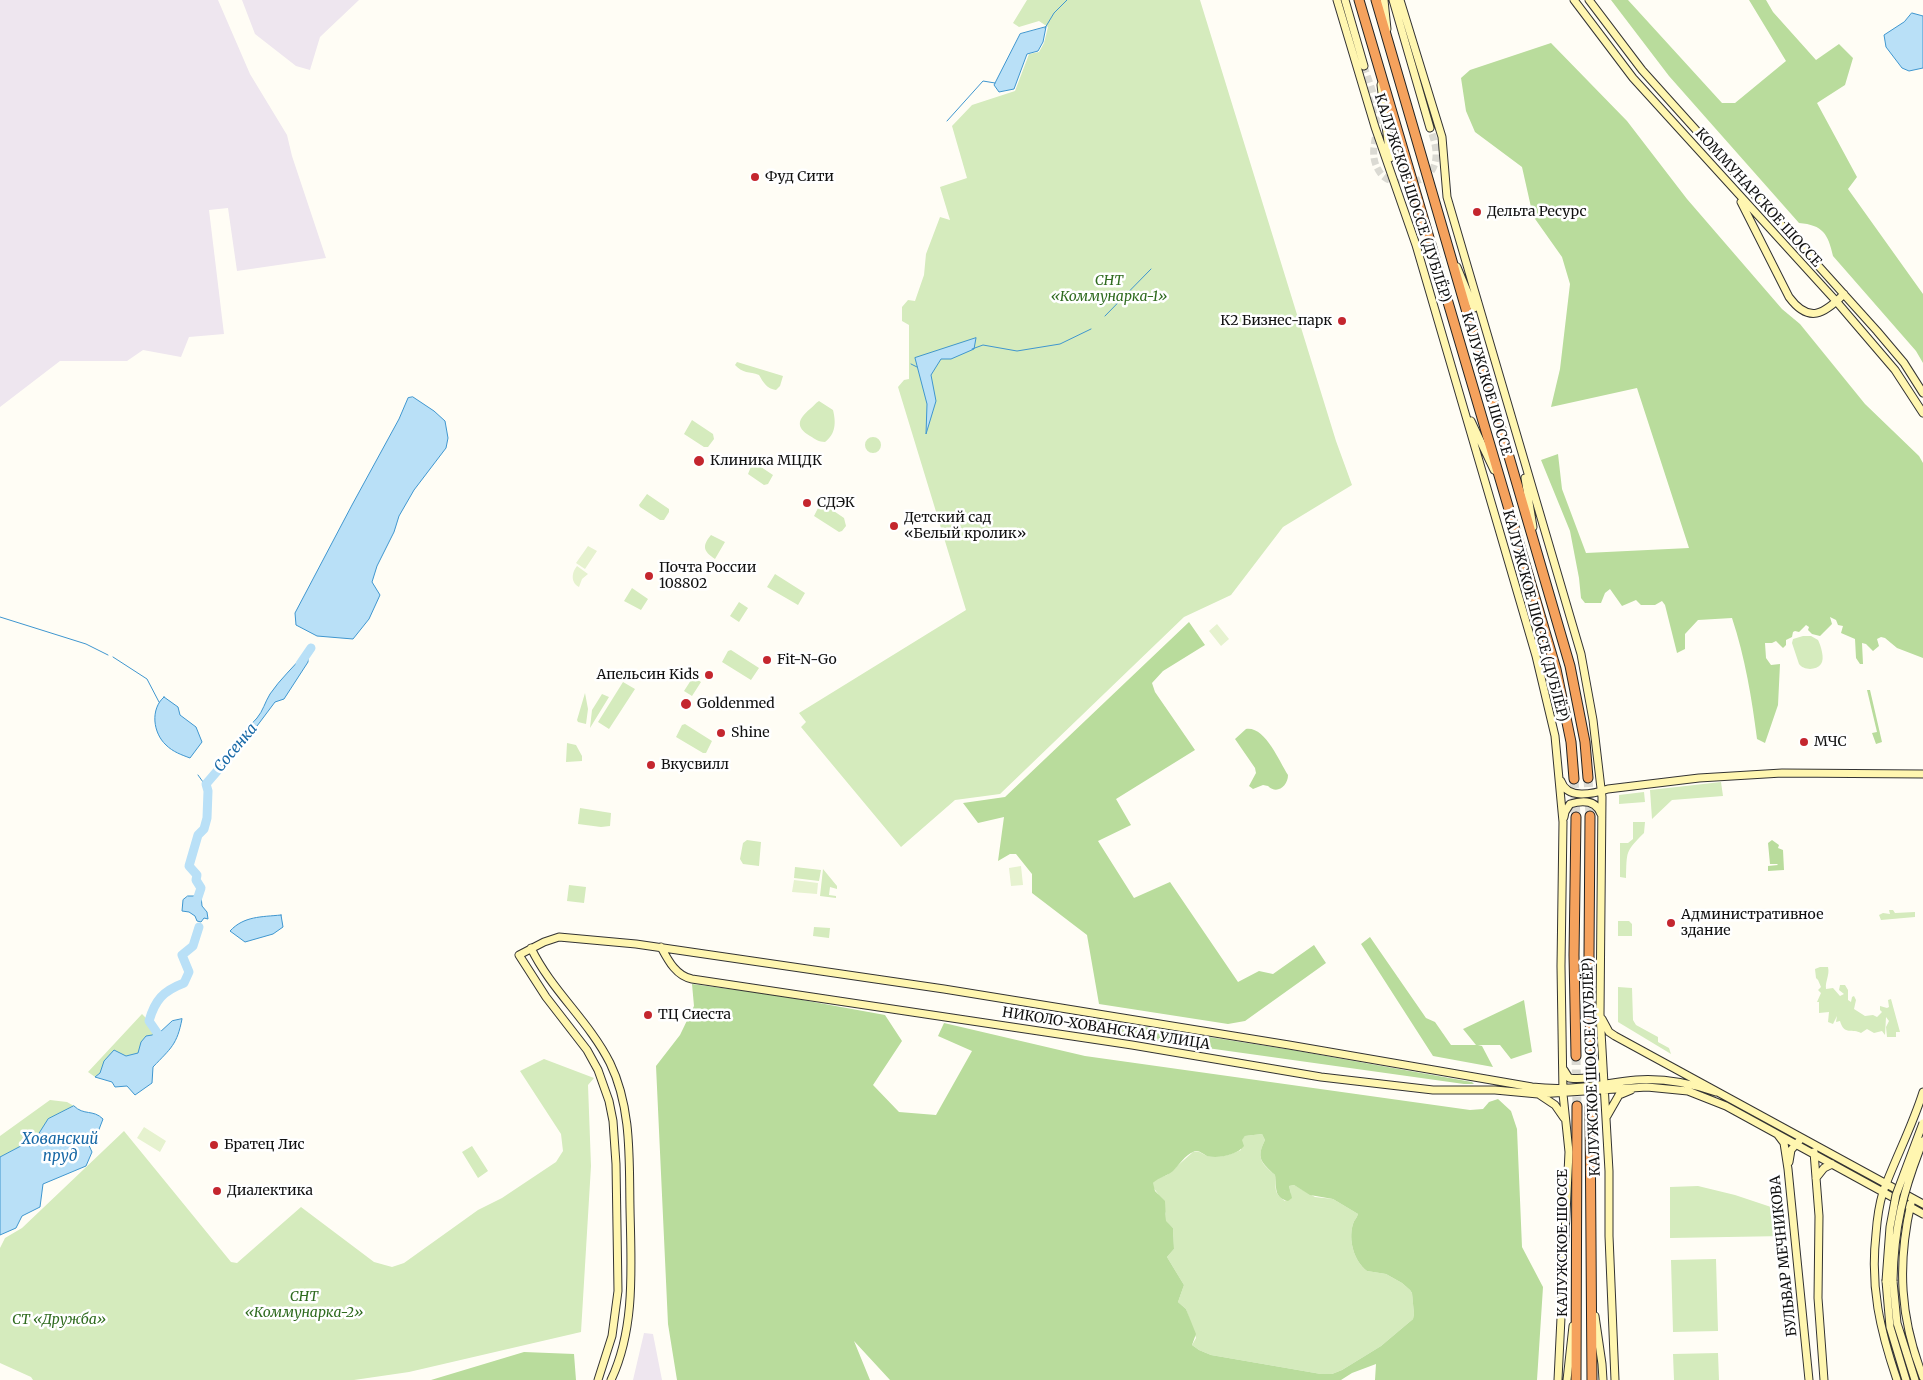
<!DOCTYPE html>
<html>
<head>
<meta charset="utf-8">
<style>
	body { margin:0 }
	canvas { display:block; background:#fffdf5 }
</style>
</head>
<body>
<canvas width="1923" height="1380"></canvas>
<script>
const g = document.querySelector('canvas').getContext('2d');
g.lineJoin = 'round';
function fill(path, color) { g.fillStyle = color; g.fill(path, 'evenodd'); }
function stroke(path, color, width, dash) { g.strokeStyle = color; g.lineWidth = width; g.lineCap = dash ? 'butt' : 'round'; g.setLineDash(dash || []); g.stroke(path); }
function write(font, color, halo, rows, align = 'center') {
  g.font = font + ' Merriweather,serif'; g.lineWidth = 5; g.setLineDash([]); g.textBaseline = 'middle'; g.strokeStyle = halo; g.fillStyle = color; for (const [text, x, y, turn = 0] of rows) {
    g.save(); g.translate(x, y); g.rotate((+turn || 0) * Math.PI / 180); g.textAlign = isNaN(turn) ? turn : align; if (halo) g.strokeText(text, 0, 0); g.fillText(text, 0, 0); g.restore();
  }
}
const industrial = new Path2D(`
	M0,0H218L250,74L287,135L292,156L326,258L237,271L228,208L209,210L224,334L189,337L181,357L143,350L127,361H60L0,407Z
	M242,0H359L320,37L310,70L296,66L255,34Z
	M644,1333L653,1334L662,1380H633Z`);
const green = new Path2D(`
	M1027,0H1200L1336,441L1352,485L1283,527L1231,595L1184,617L1000,794L955,800L901,847L801,727L806,722L799,713L966,610L898,387L904,380L909,379V325L902,321V307L908,300L915,301L924,275L926,254L940,217L950,220L940,187L967,178L952,126L972,105L1015,91L1029,54L1039,52L1044,43L1048,27L1039,21L1019,27L1013,23Z
	M737,362L783,376L780,386L776,390C767,389 763,382 759,375C749,371 743,374 735,365Z
	M819,401L833,410C836,422 836,434 825,442C819,442 815,439 810,436C795,427 798,419 810,409C814,406 815,403 819,401Z
	M692,420L713,434L714,439L708,447H704L684,434Z
	M865 445a8 8 0 1 1 16 0a8 8 0 1 1-16 0Z
	M755,463L773,475L768,484L764,485L748,474L752,464Z
	M647,494L669,509V512L664,520H660L640,507L639,505Z
	M822,503L844,518L846,526L842,531L839,532L814,516L820,504Z
	M711,535L725,542L715,559C703,551 702,546 711,535Z
	M775,574L805,593L798,605L767,587Z
	M632,588L648,599L641,610L624,601Z
	M739,602L748,608L739,622L730,616Z
	M1803,636H1811L1818,640C1821,646 1825,659 1821,664C1816,671 1803,670 1799,664L1792,643L1793,639Z
	M731,650L759,668L751,680L722,662L728,651Z
	M693,677L701,682L692,696L684,691Z
	M623,682L635,689L609,729L598,722Z
	M585,693L588,709L586,724L578,722L577,720Z
	M602,694L609,697L590,728L592,710Z
	M685,724L712,741L706,753H703L676,737L682,725Z
	M567,743L576,745L582,756V761L566,762Z
	M1721,782L1723,796L1672,800L1652,819L1650,790Z
	M1644,792L1645,802L1619,804V795Z
	M580,808L611,813L610,826L601,827L578,824Z
	M1633,822H1645L1644,833C1625,852 1627,851 1626,878L1620,877V843H1628L1633,839Z
	M747,840L761,842L759,866L743,864L740,859L743,843Z
	M795,867L821,870L819,881L794,878Z
	M823,869L837,886V889L830,887L829,895L836,896V898L820,896Z
	M569,885L586,887L584,903L567,901Z
	M1889,910H1893L1895,913L1915,912V917L1881,920L1879,915L1883,913L1890,914Z
	M1618,921H1629L1632,924V936H1618Z
	M814,927L830,928L829,938L813,936Z
	M1820,967H1828C1830,975 1825,981 1826,989L1833,988L1840,996L1844,994L1839,990L1840,985H1845L1848,990V1000L1851,1002L1852,997L1854,996L1856,1000L1854,1009L1865,1016L1873,1015L1877,1017L1882,1012L1880,1010V1006L1887,1008L1889,1007L1888,1000L1891,999L1900,1032H1896V1037H1887L1886,1027L1889,1021L1886,1017L1885,1035L1882,1031L1874,1033L1867,1029L1861,1033C1853,1028 1844,1036 1840,1021L1836,1022L1837,1016L1833,1024L1828,1022L1829,1012L1819,1013V1002H1817L1821,993L1818,990L1821,987L1818,980L1816,978L1815,969Z
	M1618,987L1632,988L1633,1020L1636,1025L1658,1037V1042L1669,1048L1671,1054L1618,1022Z
	M142,1014L149,1021L158,1034L141,1042L139,1053L126,1056L95,1077L88,1072Z
	M544,1059L594,1078L588,1085L591,1166L581,1332L409,1372L354,1380H33L31,1377L0,1363V1248L5,1238L22,1228L124,1131L231,1262L237,1263L301,1207L374,1262L392,1267L404,1263L478,1210L502,1198L556,1162L563,1151L561,1134L520,1071Z
	M50,1100L67,1102L74,1106L49,1119L36,1138L0,1157V1136Z
	M1262,1134L1265,1140C1256,1158 1261,1163 1275,1175C1277,1188 1272,1192 1285,1201L1291,1194L1289,1186L1294,1185L1315,1197L1333,1199L1358,1214C1357,1218 1354,1220 1353,1224C1348,1240 1354,1261 1367,1271L1386,1274L1402,1283L1410,1290L1412,1293L1414,1314L1413,1319L1381,1346L1342,1370L1332,1374H1321L1211,1355L1199,1350L1192,1345L1196,1338L1186,1309L1178,1302L1184,1285L1167,1257L1174,1249L1173,1228L1166,1222V1214L1158,1194L1153,1187V1183L1156,1179L1167,1175L1193,1152C1199,1150 1202,1154 1208,1156C1220,1159 1231,1154 1241,1150V1140L1245,1136Z
	M472,1146L488,1171L478,1178L462,1152Z
	M1698,1186L1735,1195L1783,1211L1785,1236L1670,1238V1187Z
	M1716,1259L1718,1331L1673,1332L1671,1260Z
	M1718,1353L1719,1380H1674L1673,1354Z`);
const forest = new Path2D(`
	M1611,0H1628L1722,103H1735L1786,61L1749,0H1766L1773,12L1816,60L1839,44L1853,58L1845,85L1817,103L1857,177L1848,189L1923,294V363L1916,351L1833,256C1828,234 1823,225 1799,223L1669,76Z
	M1551,43L1627,121L1687,199L1782,309L1800,324L1865,404L1919,456L1923,463V658L1897,648L1885,638L1881,637L1877,639L1879,646L1873,651L1866,644L1862,643L1863,664H1860L1856,658L1855,639L1841,633L1843,626L1838,625L1836,620L1830,617L1832,624L1820,636L1812,634L1808,630L1809,627L1806,625L1799,632L1795,631L1793,632L1792,637L1786,640V645L1783,648L1776,641L1772,643H1765L1766,658L1771,665L1780,664L1778,705L1765,743L1757,739C1752,699 1745,657 1732,618L1698,620L1685,634V649L1677,653L1665,605L1662,601L1655,605H1641L1636,600L1622,606L1610,589L1605,593L1601,603H1585L1581,598L1579,578L1570,531L1541,460L1558,454L1562,489L1586,553L1689,548L1637,388L1551,407L1560,369L1570,284L1562,257L1533,216L1522,167L1475,132L1466,111L1461,78L1470,70Z
	M1189,622L1205,645L1163,671L1152,683L1155,692L1195,750L1116,799L1131,825L1098,841L1134,898L1170,882L1238,982L1259,971L1273,974L1314,945L1326,963L1245,1021L1228,1024L1099,1004L1087,935L1032,893V874L1016,854H1010L998,861L1004,817L978,823L963,803L1005,797Z
	M1867,690H1870L1882,742L1876,744L1872,733L1877,732Z
	M1246,729C1265,726 1279,761 1288,775C1288,786 1277,795 1268,786L1263,785L1253,789L1249,786L1256,773L1255,768L1235,739Z
	M1772,840L1779,845L1778,848L1783,850L1784,870L1768,871V866L1778,865L1777,864H1770L1768,843Z
	M1370,937L1426,1018L1435,1022L1451,1045H1476L1463,1029L1524,1000L1532,1052L1511,1059L1500,1045H1478L1482,1046L1493,1067L1433,1056L1361,944Z
	M692,984L775,995L885,1015L902,1041L873,1085L899,1112L936,1115L972,1051L938,1036L944,1023L1085,1056L1470,1110L1483,1109L1489,1102L1498,1099L1511,1111L1517,1129L1522,1247L1543,1287L1537,1380H1375L1376,1364L1352,1373L1341,1380H890L854,1341L870,1380H677L668,1324L656,1066L680,1035L694,1006ZM1262,1134L1265,1140C1256,1158 1261,1162 1275,1175C1277,1187 1273,1197 1288,1201L1292,1198L1289,1186L1294,1185L1310,1195L1333,1199L1358,1214C1357,1218 1354,1220 1353,1224C1348,1240 1354,1261 1367,1271L1386,1274L1402,1283L1410,1290L1412,1293L1414,1314L1413,1319L1381,1346L1342,1370L1332,1374H1321L1211,1355L1199,1350L1192,1345L1196,1334L1186,1309L1178,1302L1184,1285L1167,1257L1174,1249L1173,1228L1166,1221L1165,1201L1155,1191L1153,1183C1159,1177 1167,1176 1173,1171C1179,1165 1185,1155 1193,1152C1198,1149 1203,1154 1207,1156C1218,1159 1237,1155 1244,1146L1242,1140L1245,1136Z
	M1094,1019L1292,1050L1472,1082L1474,1084H1464L1093,1032Z
	M524,1352L574,1354L576,1380H431Z`);
const pitch = new Path2D(`
	M588,546L597,551L585,569L576,563Z
	M577,566L588,574L582,579L579,587C570,582 572,572 577,566Z
	M1217,624L1229,639L1221,646L1209,631Z
	M1021,866L1023,885L1011,886L1009,868Z
	M794,880L818,883L817,894L792,892Z
	M144,1127L166,1141L160,1152L137,1138Z`);
const water = new Path2D(`
	M1912,13L1923,16V68L1909,71L1902,68L1886,47L1884,35L1904,22Z
	M1046,27L1043,42L1038,51L1027,54L1014,89L999,92L994,85L1020,34Z
	M976,338L974,349L951,359H941L931,375L936,401L926,434L927,404L915,358Z
	M413,397L434,411L445,421L448,438L446,448L414,490L399,516L394,532L377,566L372,582L380,595L369,619L353,639L317,636L296,625L295,613L352,505L399,419L408,398Z
	M305,653L308,655V662L284,699L275,702L242,746L229,758C229,754 239,735 243,731C247,727 253,723 257,718C263,711 265,702 270,694C280,679 294,667 305,653Z
	M164,697L178,707L180,715L196,727L202,742L190,758C182,755 173,752 166,745C153,733 150,709 164,697Z
	M188,896H201L202,906L207,912L208,919L204,918L201,922L197,921L195,916L189,912L182,911L183,900Z
	M281,915L283,927L273,934L245,942L230,931C244,916 261,917 281,915Z
	M182,1019C177,1045 171,1048 153,1067L152,1083L135,1095L127,1086L115,1087L112,1082L95,1077L100,1073L104,1061L114,1050L126,1056L138,1053L141,1042L146,1036L158,1034L172,1021Z
	M74,1106C84,1116 93,1109 103,1119L98,1132L87,1141L92,1152L86,1166L43,1184L40,1207L22,1216L16,1228L0,1235V1157L36,1138L48,1119Z`);
const stream = new Path2D(`
	M1045,28L1054,13L1067,0
	M947,121L983,81L995,83
	M1105,316L1151,269
	M972,349L983,345L1017,351L1060,344L1091,329
	M911,364L917,367
	M0,617L86,644L108,655
	M113,657L147,679L159,702
	M198,775L203,782L206,784`);
const river = new Path2D(`
	M300,664L311,648
	M195,906L201,888L196,880L197,875L189,866L198,835L204,829L207,818L208,791L206,784L237,748
	M154,1044L158,1034L149,1021C155,1000 163,991 184,983L189,972L182,955L193,946L199,927`);
const secondaryTunnel = new Path2D(`
	M1364,66C1369,82 1376,98 1378,115C1379,134 1367,153 1379,171C1389,189 1427,186 1434,166C1439,153 1434,140 1430,128`);
const highwayTunnel = new Path2D(`
	M1588,778L1590,816
	M1574,779L1576,817
	M1576,1056L1577,1106
	M1590,1106L1591,1056`);
const secondary = new Path2D(`
	M1337,0L1375,127L1416,245L1536,656L1555,736L1563,822L1561,966L1563,1094L1569,1152L1558,1380
	M1345,0L1364,66
	M1384,0L1387,29
	M1393,0L1430,128
	M1400,0L1442,137L1447,197L1581,654L1593,720L1602,797L1600,1014L1609,1171V1236L1615,1380
	M1574,0L1633,78L1836,301L1895,370L1923,413
	M1589,0L1642,70L1877,331L1904,363L1923,393
	M1381,85L1390,158
	M1741,202L1789,297C1809,324 1824,314 1844,294
	M1457,267L1474,308
	M1471,421L1494,470
	M1525,478L1533,527
	M1561,781C1567,800 1593,794 1608,789L1699,778L1782,773L1923,774
	M1564,817L1565,812L1570,804C1583,800 1596,800 1601,814
	M661,947C668,960 676,976 692,979L1132,1045L1321,1077L1433,1090H1495L1538,1094L1647,1087L1688,1091L1726,1106L1923,1214
	M531,948C551,990 589,1021 610,1063C632,1108 629,1160 630,1208C631,1265 636,1327 611,1380
	M1602,1019L1609,1032L1615,1036L1923,1204
	M1564,1070L1569,1078C1584,1080 1595,1078 1601,1063
	M1540,1095L1555,1105L1564,1118
	M1607,1116L1619,1095L1631,1090
	M1778,1135L1784,1143L1788,1169L1809,1380
	M1814,1152L1819,1216L1818,1298L1824,1380
	M1789,1162L1791,1150L1799,1141
	M1816,1178L1824,1168L1832,1164
	M1911,1203C1897,1265 1900,1318 1923,1377
	M1886,1281L1890,1327L1906,1380
	M1893,1281L1897,1323L1915,1380
	M1595,1316L1602,1364L1603,1380
	M598,1380L612,1336L618,1291L616,1164L613,1121L609,1101L598,1070L587,1050L546,997L519,955L544,942L559,937L636,944L944,989L1289,1045L1532,1087C1549,1089 1566,1089 1583,1087C1601,1086 1618,1081 1636,1080C1664,1078 1690,1083 1716,1092
	M1567,1380L1573,1326
	M1897,1380C1880,1330 1870,1287 1876,1234C1877,1220 1879,1205 1883,1192C1895,1159 1912,1127 1923,1092`);
const highway = new Path2D(`
	M1359,0L1556,669L1571,742L1574,779
	M1376,0L1570,666L1585,742L1588,778
	M1590,816L1589,955L1591,1056
	M1576,817L1574,955L1576,1056
	M1590,1106L1592,1380
	M1576,1380L1577,1106`);
const secondaryBridge = new Path2D(`
	M1886,1281L1890,1227L1896,1195L1923,1123
	M1893,1281C1894,1227 1903,1191 1923,1141`);
const markers = [
	[755,177,5,"#c4262e"],
	[1477,212,5,"#c4262e"],
	[1342,321,5,"#c4262e"],
	[699,461,6,"#c4262e"],
	[807,503,5,"#c4262e"],
	[894,526,5,"#c4262e"],
	[649,576,5,"#c4262e"],
	[767,660,5,"#c4262e"],
	[709,675,5,"#c4262e"],
	[686,704,6,"#c4262e"],
	[721,733,5,"#c4262e"],
	[1804,742,5,"#c4262e"],
	[651,765,5,"#c4262e"],
	[1671,923,5,"#c4262e"],
	[648,1015,5,"#c4262e"],
	[214,1145,5,"#c4262e"],
	[217,1191,5,"#c4262e"]
];
const poiNames = [
	["Фуд Сити",765,177],
	["Дельта Ресурс",1487,212],
	["К2 Бизнес-парк",1332,321,"right"],
	["Клиника МЦДК",710,461],
	["СДЭК",817,503],
	["Детский сад",904,518],
	["«Белый кролик»",904,534],
	["Почта России",659,568],
	["108802",659,584],
	["Fit-N-Go",777,660],
	["Апельсин Kids",699,675,"right"],
	["Goldenmed",697,704],
	["Shine",731,733],
	["МЧС",1814,742],
	["Вкусвилл",661,765],
	["Административное",1681,915],
	["здание",1681,931],
	["ТЦ Сиеста",658,1015],
	["Братец Лис",224,1145],
	["Диалектика",227,1191]
];
const streetNames = [
	["КАЛУЖСКОЕ ШОССЕ (ДУБЛЁР)",1412,198,72],
	["КОММУНАРСКОЕ ШОССЕ",1758,198,48],
	["КАЛУЖСКОЕ ШОССЕ",1486,384,74],
	["КАЛУЖСКОЕ ШОССЕ (ДУБЛЁР)",1535,616,75],
	["НИКОЛО-ХОВАНСКАЯ УЛИЦА",1106,1029,9],
	["КАЛУЖСКОЕ ШОССЕ (ДУБЛЁР)",1592,1067,-92],
	["КАЛУЖСКОЕ ШОССЕ",1563,1243,-90],
	["БУЛЬВАР МЕЧНИКОВА",1784,1256,-96]
];
const parkNames = [
	["СНТ",1109,281],
	["«Коммунарка-1»",1109,297],
	["СНТ",304,1297],
	["«Коммунарка-2»",304,1313],
	["СТ «Дружба»",59,1320]
];
const waterNames = [
	["Сосенка",236,748,-50],
	["Хованский",60,1140],
	["пруд",60,1157]
];
fill(industrial, '#eee6ef');
fill(green, '#d5ebbd');
fill(forest, '#b9dc9c');
fill(pitch, '#e6f2cf');
fill(water, '#b9e0f7');
stroke(water, '#3f96cf', 1);
stroke(stream, '#3f96cf', 1);
stroke(river, '#b9e0f7', 9);
stroke(secondaryTunnel, '#dbdad3', 7, [7, 3.5]);
stroke(highwayTunnel, '#dbdad3', 9, [9, 4.5]);
stroke(secondary, '#333', 9);
stroke(highway, '#222', 11);
stroke(secondary, '#fff6b0', 7);
stroke(highway, '#f5a25d', 9);
stroke(secondaryBridge, '#333', 9, []);
stroke(secondaryBridge, '#fff6b0', 7);
for (const [x, y, r, color] of markers) { const dot = new Path2D(); dot.arc(x, y, r, 0, 2 * Math.PI); g.fillStyle = color; g.fill(dot); stroke(dot, '#fff', 2); }
write('14px', '#111', '#fff', poiNames, 'left');
write('14px', '#111', '#fff', streetNames);
write('italic 14px', '#2f6b1f', '#fff', parkNames);
write('italic 15px', '#1768a6', '#fff', waterNames);
</script>
</body>
</html>
